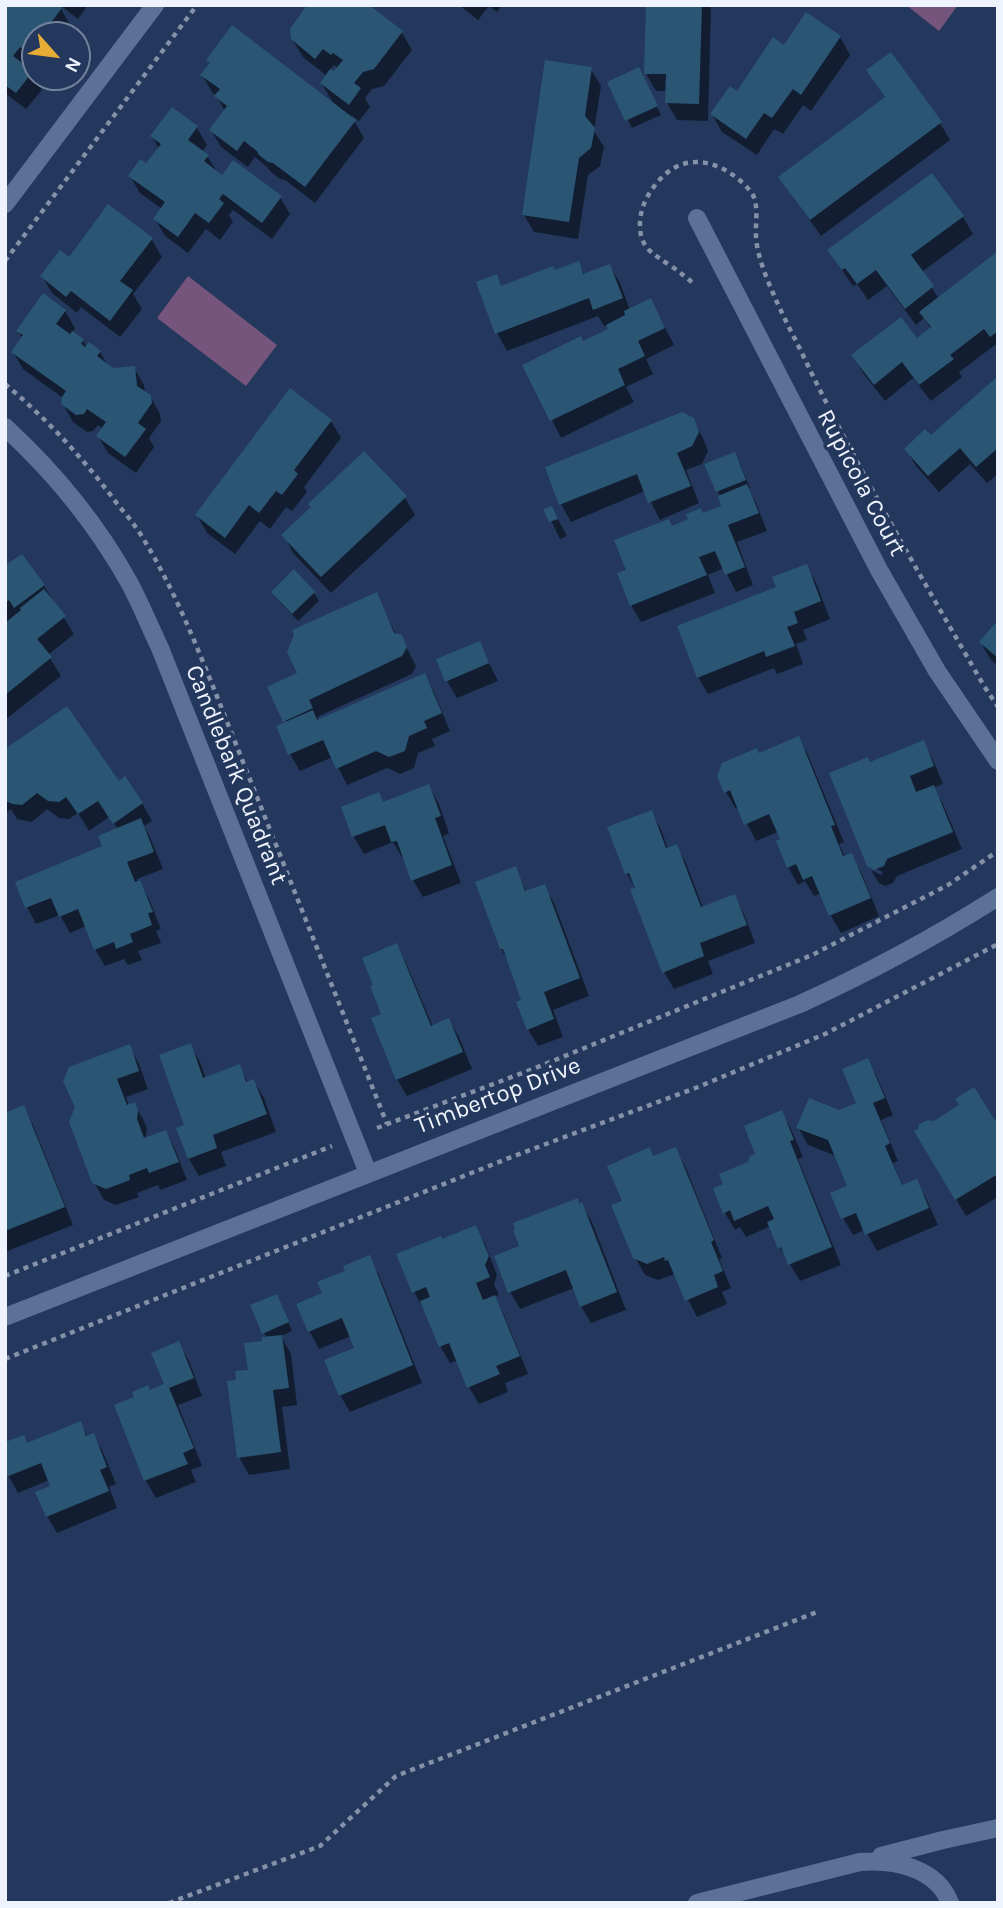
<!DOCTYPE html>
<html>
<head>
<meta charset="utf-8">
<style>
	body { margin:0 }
	#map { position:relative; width:1003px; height:1908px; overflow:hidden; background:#23385c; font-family:Karla,sans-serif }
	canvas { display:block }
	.frame { position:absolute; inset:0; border:7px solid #eef3fd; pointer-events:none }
	.north { position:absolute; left:21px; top:21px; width:70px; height:70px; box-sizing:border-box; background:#23385c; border:2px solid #74839c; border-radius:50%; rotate:118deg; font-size:19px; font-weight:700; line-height:28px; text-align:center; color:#eef3fd }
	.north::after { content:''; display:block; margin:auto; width:24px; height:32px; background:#e6ac36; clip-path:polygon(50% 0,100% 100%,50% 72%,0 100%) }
</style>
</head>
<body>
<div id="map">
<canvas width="1003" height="1908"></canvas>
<div class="frame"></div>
<div class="north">N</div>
</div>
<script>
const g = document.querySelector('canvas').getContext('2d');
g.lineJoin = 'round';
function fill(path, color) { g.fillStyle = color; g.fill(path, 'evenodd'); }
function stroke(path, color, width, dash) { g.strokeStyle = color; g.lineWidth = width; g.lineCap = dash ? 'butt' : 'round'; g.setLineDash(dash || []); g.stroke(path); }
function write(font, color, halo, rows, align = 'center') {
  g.font = font + ' Karla,sans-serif'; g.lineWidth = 7; g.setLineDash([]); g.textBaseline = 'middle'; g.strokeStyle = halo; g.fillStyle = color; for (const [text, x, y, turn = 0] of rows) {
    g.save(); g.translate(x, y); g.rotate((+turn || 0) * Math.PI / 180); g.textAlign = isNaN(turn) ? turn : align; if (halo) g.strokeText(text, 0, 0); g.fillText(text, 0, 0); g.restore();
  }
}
const green = new Path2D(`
	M906,5H958L939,31Z
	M188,276L277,345L246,386L157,318Z`);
const shadow = new Path2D(`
	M5,5H59L71,27L64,35H35V66L30,63L26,68L32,72L42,90L26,109L5,93Z
	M60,5H88L78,19Z
	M459,5H502L497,12L489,6L478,20Z
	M648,5H711L708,121L677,120L667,103L668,91H656L646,74Z
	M402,33L412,50L384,86L372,89L365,98L370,107L359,121L351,115L364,138L315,203L285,180L280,179L271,172L267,167L255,157L248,167L221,147L211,130L225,112L217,96L212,92L202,75L211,65L208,60L335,106L322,84L327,76L303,57L292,39ZM334,65L338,68L334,73L329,71Z
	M840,37L850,55L811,111L803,105L783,134L774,129L757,155L722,132L712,114L738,93L785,47Z
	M890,55L940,123L950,140L821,236L791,194L781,177L886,99L868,71Z
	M591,69L601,86L594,131L604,147L600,166L588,175L578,239L534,232L524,215Z
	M643,77L661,115L632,128L610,83Z
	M197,128L207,145L202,152L207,156L218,173L223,177L280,197L290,214L272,239L233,210L229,215L233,222L220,240L206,229L188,253L165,236L155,219L162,209L140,193L130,176L147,166L159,149L152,136Z
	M932,175L963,217L973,234L922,272L939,299L998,254V348L995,345L959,372L962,377L931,401L913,378L885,401L863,373L853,355L917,340L931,329L924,318L916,325L887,286L868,300L857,284L853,286L829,251Z
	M152,240L162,257L133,294L142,309L120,337L81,307L77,313L52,293L42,276L69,259Z
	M578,263L585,276L610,266L620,283L630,310L660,318L674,345L646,359L653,374L626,387L634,402L561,438L525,365L583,343L610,329L608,325L604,326L598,316L507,351L497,333L478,283L496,276L502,287L555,272Z
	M65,311L75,328L72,333L83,340L87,348L89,345L100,352L108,366L113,370L134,368L144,385L145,393L150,396L160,414L161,421L149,438L154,447L136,473L108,453L98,436L103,429L98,425L93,431L87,432L73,422L63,404V398L23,369L13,352L23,339L18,331Z
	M998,378V474L987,483L970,464L939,492L916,466L906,449L930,438Z
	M693,420L703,438L708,451L702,464L686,470L699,503L660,520L645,491L571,522L561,504L547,468Z
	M331,421L341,438L304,487L307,492L292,511L286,507L270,529L260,521L235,554L207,533L197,515Z
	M739,462L750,488L748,489L756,503L767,531L737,542L753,585L736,592L724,568L708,575L715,593L641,622L631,605L628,571L672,528L724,506L707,465Z
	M405,498L415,515L331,593L293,553L284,535Z
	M552,508L567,536L560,539L546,510Z
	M21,556L44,586L74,634L48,655L61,676L5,720V565L7,567Z
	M806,566L816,583L830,619L803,630L807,640L796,644L803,664L777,674L774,668L708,694L698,677L778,588Z
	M273,592L314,593L319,601L298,621L278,600Z
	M376,595L396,635L401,637L416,666L412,674L317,717L319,721L424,675L434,692L450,731L432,739L435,746L418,753L414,768L400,774L387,768L347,785L333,757L300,771L290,754L287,724L269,688L300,674Z
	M998,623V666L991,660L981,643Z
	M479,643L498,681L457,698L447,681Z
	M798,738L808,755L844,842L839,844L845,857L851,855L861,872L879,916L841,933L831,916L821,893L814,896L805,881L798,885L788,867L778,832L756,841L739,808L736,809L726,792L759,755Z
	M923,742L933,760L943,784L933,788L943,804L962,849L897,876L893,883L885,886L879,883L871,870L881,875L883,872L869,865L870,764Z
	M5,751L119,783L142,803L152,821L144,826L150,837L163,869L137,879L149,899L161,929L156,931L161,943L138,951L142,960L128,965L124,959L105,966L95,949L86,926L70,933L60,915L36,924L27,907L104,847L118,829L109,817L89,831L78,813L69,819L59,818L47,809L32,822L17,819L11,809L5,813Z
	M429,787L439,804L449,833L443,836L461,883L423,897L413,880L405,858L403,859L393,842L364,854L354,837L343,808L379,794L384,804Z
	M651,812L661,829L668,849L676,846L686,863L703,908L734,896L744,914L755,943L708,961L713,974L674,989L664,972L636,889L627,874L610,828Z
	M515,869L527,892L544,886L554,903L589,996L553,1010L563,1037L538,1046L528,1029L524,1001L510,964L501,949Z
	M396,945L406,963L433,1027L449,1020L459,1037L472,1069L407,1096L397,1079L383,1015Z
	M190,1045L200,1062L206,1079L239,1067L248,1083L254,1081L264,1098L276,1132L221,1152L226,1166L199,1176L189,1159L178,1129L187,1126Z
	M129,1046L139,1064L148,1089L126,1097L129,1106L134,1104L144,1121L147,1129L145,1139L166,1132L175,1149L187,1180L160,1190L158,1185L137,1193L139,1197L116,1205L104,1200L94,1182L70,1122Z
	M867,1060L877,1077L893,1115L881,1120L898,1161L893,1163L903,1187L916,1181L926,1198L938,1225L877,1251L865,1230L853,1235L843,1218L849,1187L836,1156L808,1145L798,1127L859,1104Z
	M23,1108L33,1125L73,1225L5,1252V1115Z
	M781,1112L791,1129L803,1157L798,1159L841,1265L800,1281L780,1248L771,1226L746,1237L740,1227L735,1230L725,1213V1185L757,1155Z
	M998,1129V1197L966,1216L916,1132Z
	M675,1149L685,1166L722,1258L719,1259L731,1288L722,1292L727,1304L697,1317L675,1274L658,1280L645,1275L635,1257L624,1202L654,1157Z
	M577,1200L580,1205H582L592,1222L626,1310L591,1323L581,1306L574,1288L520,1309L510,1292L522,1247Z
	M475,1227L485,1244L497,1275L494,1284L499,1295L494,1297L504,1315L528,1374L505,1383L508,1392L479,1404L469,1387L458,1360L450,1363L440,1346L424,1309L414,1292L399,1255L442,1241Z
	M369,1258L379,1275L422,1383L350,1412L340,1395L356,1349L351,1336L319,1349L310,1332L299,1305L324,1294L348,1272Z
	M281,1304L292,1331L281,1336L291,1354L297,1405L282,1407L290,1469L249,1475L239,1457L238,1381L250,1371L267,1338L264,1333Z
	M179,1344L189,1361L202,1396L178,1405L202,1466L191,1470L196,1482L156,1498L146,1481L116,1406L166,1385Z
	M80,1424L88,1437L93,1435L103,1452L116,1484L109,1487L117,1508L57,1533L47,1516L52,1487L49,1480L18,1493L5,1470V1444L24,1437L28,1444Z`);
const building = new Path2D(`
	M5,5H59L62,8L47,28L45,26L38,35H35V40L26,51L20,47L13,56L33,71L16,93L5,85Z
	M307,5H369L403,31L374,69L363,72L354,83L361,88L349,105L320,83L330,69L334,71L343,60L333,53L331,55L323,49L315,59L291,39L290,29Z
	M646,5H702L699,104L665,103L666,74H644Z
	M806,12L841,36L801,95L793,89L772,118L764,113L746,139L710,114L730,86L737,91L773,37L784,45Z
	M232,25L356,120L305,187L273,163L268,162L259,155L257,151L244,141L237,151L209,130L227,106L214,96L220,89L200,75L210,63L206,60Z
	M891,52L942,122L810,220L778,177L885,97L866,70Z
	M545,60L592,67L585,116L595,128L591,148L579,158L569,222L522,215Z
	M639,67L658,106L625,121L607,82Z
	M172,107L198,126L188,140L209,155L204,161L222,175L233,160L282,196L262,223L223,194L219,199L224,203L209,223L195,213L178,237L153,219L165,202L128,176L140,159L146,163L161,144L150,136Z
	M932,173L964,216L911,255L934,286L905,309L876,270L857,284L845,268L842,270L827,250Z
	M108,204L153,238L120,281L133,290L110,321L71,291L66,297L40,276L60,250L69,257Z
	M998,251V331L990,337L984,329L950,355L954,359L919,385L902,362L874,385L851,355L901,317L917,338L931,327L919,312Z
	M579,261L583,274L610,264L623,298L593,310L589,298L495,334L476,282L497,274L501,286L553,266L555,270Z
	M43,293L66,310L56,324L70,334L72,331L84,339L81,344L85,347L89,342L101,351L97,356L113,368L135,366L137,386L151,395L152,403L138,423L146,429L125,457L96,436L106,422L87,409L84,414L76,415L61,404L62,397L66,391L11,352L23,335L16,331Z
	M651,298L665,328L638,341L645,356L618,369L625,385L550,421L522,365L581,336L583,341L608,329L606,325L625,315L624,311Z
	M998,376V448L976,467L960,448L928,476L904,449L925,429L931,435Z
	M290,388L332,420L294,470L298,474L282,495L276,491L259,513L249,505L225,538L195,515Z
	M682,412L694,418L699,432L692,446L677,453L691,486L648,503L637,474L559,505L545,467Z
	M364,451L407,496L321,577L281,535L311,507L308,504Z
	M735,452L746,480L716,492L704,464Z
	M747,484L759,513L728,525L745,567L725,575L715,551L699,557L707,575L630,606L617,573L626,570L614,540L669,519L672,526L688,519L686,514L701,508L703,513L721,506L718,496Z
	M552,506L558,519L549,522L543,509Z
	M22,554L45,585L14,608L9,600L5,603V562L7,564Z
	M807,564L821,601L794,612L798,623L787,627L795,646L766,657L764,651L697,678L677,626L776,587L772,577Z
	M294,569L315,592L292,614L271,592Z
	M44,589L66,616L37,639L52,657L5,695V623L21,610L20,608Z
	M377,592L394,633L402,635L407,647L402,656L309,700L313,708L283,722L267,687L297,673L287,652L294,635L292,630Z
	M998,620V658L979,642Z
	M480,641L489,663L445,682L436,659Z
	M425,673L442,713L424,721L427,728L409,736L405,751L389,757L376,751L336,769L323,740L288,755L276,726L313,710L317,720Z
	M67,706L119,781L125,776L143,803L113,824L98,801L78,814L66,797L59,802L48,801L37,793L22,805L13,804L5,801V749Z
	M799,736L835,825L831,826L843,856L852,853L871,898L829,916L812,876L803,880L796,864L787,868L776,841L780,839L769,814L744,825L730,790L724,793L717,776L722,763L757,748L759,753Z
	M924,740L934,766L910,776L916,792L934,785L953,832L887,859L884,866L874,870L867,866L829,773L868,757L870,762Z
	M429,784L441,816L435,818L452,865L411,881L397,841L391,842L385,825L352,837L341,807L379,792L383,802Z
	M652,810L666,848L677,844L701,907L735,894L747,925L700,943L704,956L662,973L630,889L635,888L629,873L625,874L607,827Z
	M141,818L154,852L127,862L135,882L140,880L153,912L148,913L152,925L130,934L133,942L116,949L114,942L94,950L78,909L59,917L51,898L25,908L15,882L102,846L98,836Z
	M516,866L525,891L545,884L580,978L544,992L554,1019L527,1030L516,1002L521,1000L503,949H500L475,882Z
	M397,943L431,1026L449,1018L463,1052L396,1080L371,1018L381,1014L370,986L373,985L362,958Z
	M191,1043L203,1078L240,1064L246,1082L254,1079L267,1114L213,1135L217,1148L188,1159L176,1128L184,1125L159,1055Z
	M130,1044L139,1071L117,1079L127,1105L135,1102L138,1110L137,1119L144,1138L166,1130L179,1162L149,1173L147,1168L129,1175L130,1180L106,1189L92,1183L69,1122L75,1107L63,1081L69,1067Z
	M868,1058L885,1098L873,1103L890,1143L885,1146L902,1185L917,1179L929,1208L865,1235L856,1213L841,1219L830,1193L847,1186L828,1140L796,1128L809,1098L839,1110L856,1103L842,1069Z
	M974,1087L998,1125V1174L955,1200L914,1131L918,1129L919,1124L928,1120L934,1121L959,1105L955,1099Z
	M24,1105L65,1207L5,1231V1113Z
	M782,1110L794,1140L790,1141L832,1247L788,1265L781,1247L778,1249L767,1222L774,1219L768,1206L734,1221L730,1210L723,1214L713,1188L723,1184L719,1174L748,1162L750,1156L755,1154L744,1126Z
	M650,1147L653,1156L676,1147L714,1240L711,1242L723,1271L714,1275L718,1287L685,1301L668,1260L665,1261L664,1257L647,1264L633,1258L611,1205L622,1201L607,1166Z
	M578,1198L579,1204L582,1202L617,1292L580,1307L566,1270L508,1293L494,1256L519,1246L513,1230L515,1229L513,1223Z
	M476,1225L489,1256L485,1265L490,1277L476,1283L483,1300L495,1295L520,1356L496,1366L500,1374L467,1388L449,1343L439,1347L420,1301L430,1297L426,1287L412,1293L396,1254L441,1236L442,1239Z
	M370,1255L413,1365L339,1396L324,1360L354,1348L342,1318L308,1332L296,1304L322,1293L317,1282L345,1271L343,1266Z
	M277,1294L289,1322L262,1334L250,1305Z
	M282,1335L289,1388L273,1390L281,1452L237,1458L227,1381L236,1380L235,1371L248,1370L244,1343L262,1341V1337Z
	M179,1341L194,1378L169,1388L194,1448L183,1453L188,1464L144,1481L114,1405L134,1397L132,1392L148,1385L150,1390L164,1384L151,1353Z
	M81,1421L86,1436L94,1433L107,1467L100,1470L109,1491L46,1517L35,1492L50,1486L41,1463L6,1477L5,1442L24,1435L27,1443Z`);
const path = new Path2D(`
	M5,261L197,5
	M692,282C685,277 679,271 671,266C652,253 639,248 640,222C641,207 647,195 656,184C676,158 704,156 730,173C738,178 748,187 753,195C759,209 755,223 756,237C757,255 766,277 773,293C784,319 798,344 810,370C863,478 924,582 984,686L998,707
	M5,384C48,420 85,460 118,505C126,514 134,524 141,535C171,583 193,637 214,689L387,1124
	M377,1128L533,1069L812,955L948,885L998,851
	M5,1276L332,1146
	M5,1359L514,1156L698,1087L825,1034L998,944
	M169,1903L320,1846L396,1776L817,1612`);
const service = new Path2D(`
	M881,1856L943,1840L998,1828
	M697,1903L860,1862C894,1859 937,1868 950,1903`);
const minor = new Path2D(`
	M5,204L155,5
	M697,218L879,570L937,671L998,761
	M5,427C54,472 98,526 130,584C141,605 150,627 160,648L368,1173
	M5,1317L800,1004C868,973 935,937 998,897`);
const streetNames = [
	["Rupicola Court",861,483,62],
	["Candlebark Quadrant",236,775,68],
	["Timbertop Drive",498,1096,-21]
];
fill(green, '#76557c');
fill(shadow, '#0007');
fill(building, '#2a5674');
stroke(path, '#8491a9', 4.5, [5, 5]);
stroke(service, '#5b7196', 18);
stroke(minor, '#5b7196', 18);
write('24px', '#eef3fd', '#23385c', streetNames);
</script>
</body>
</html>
